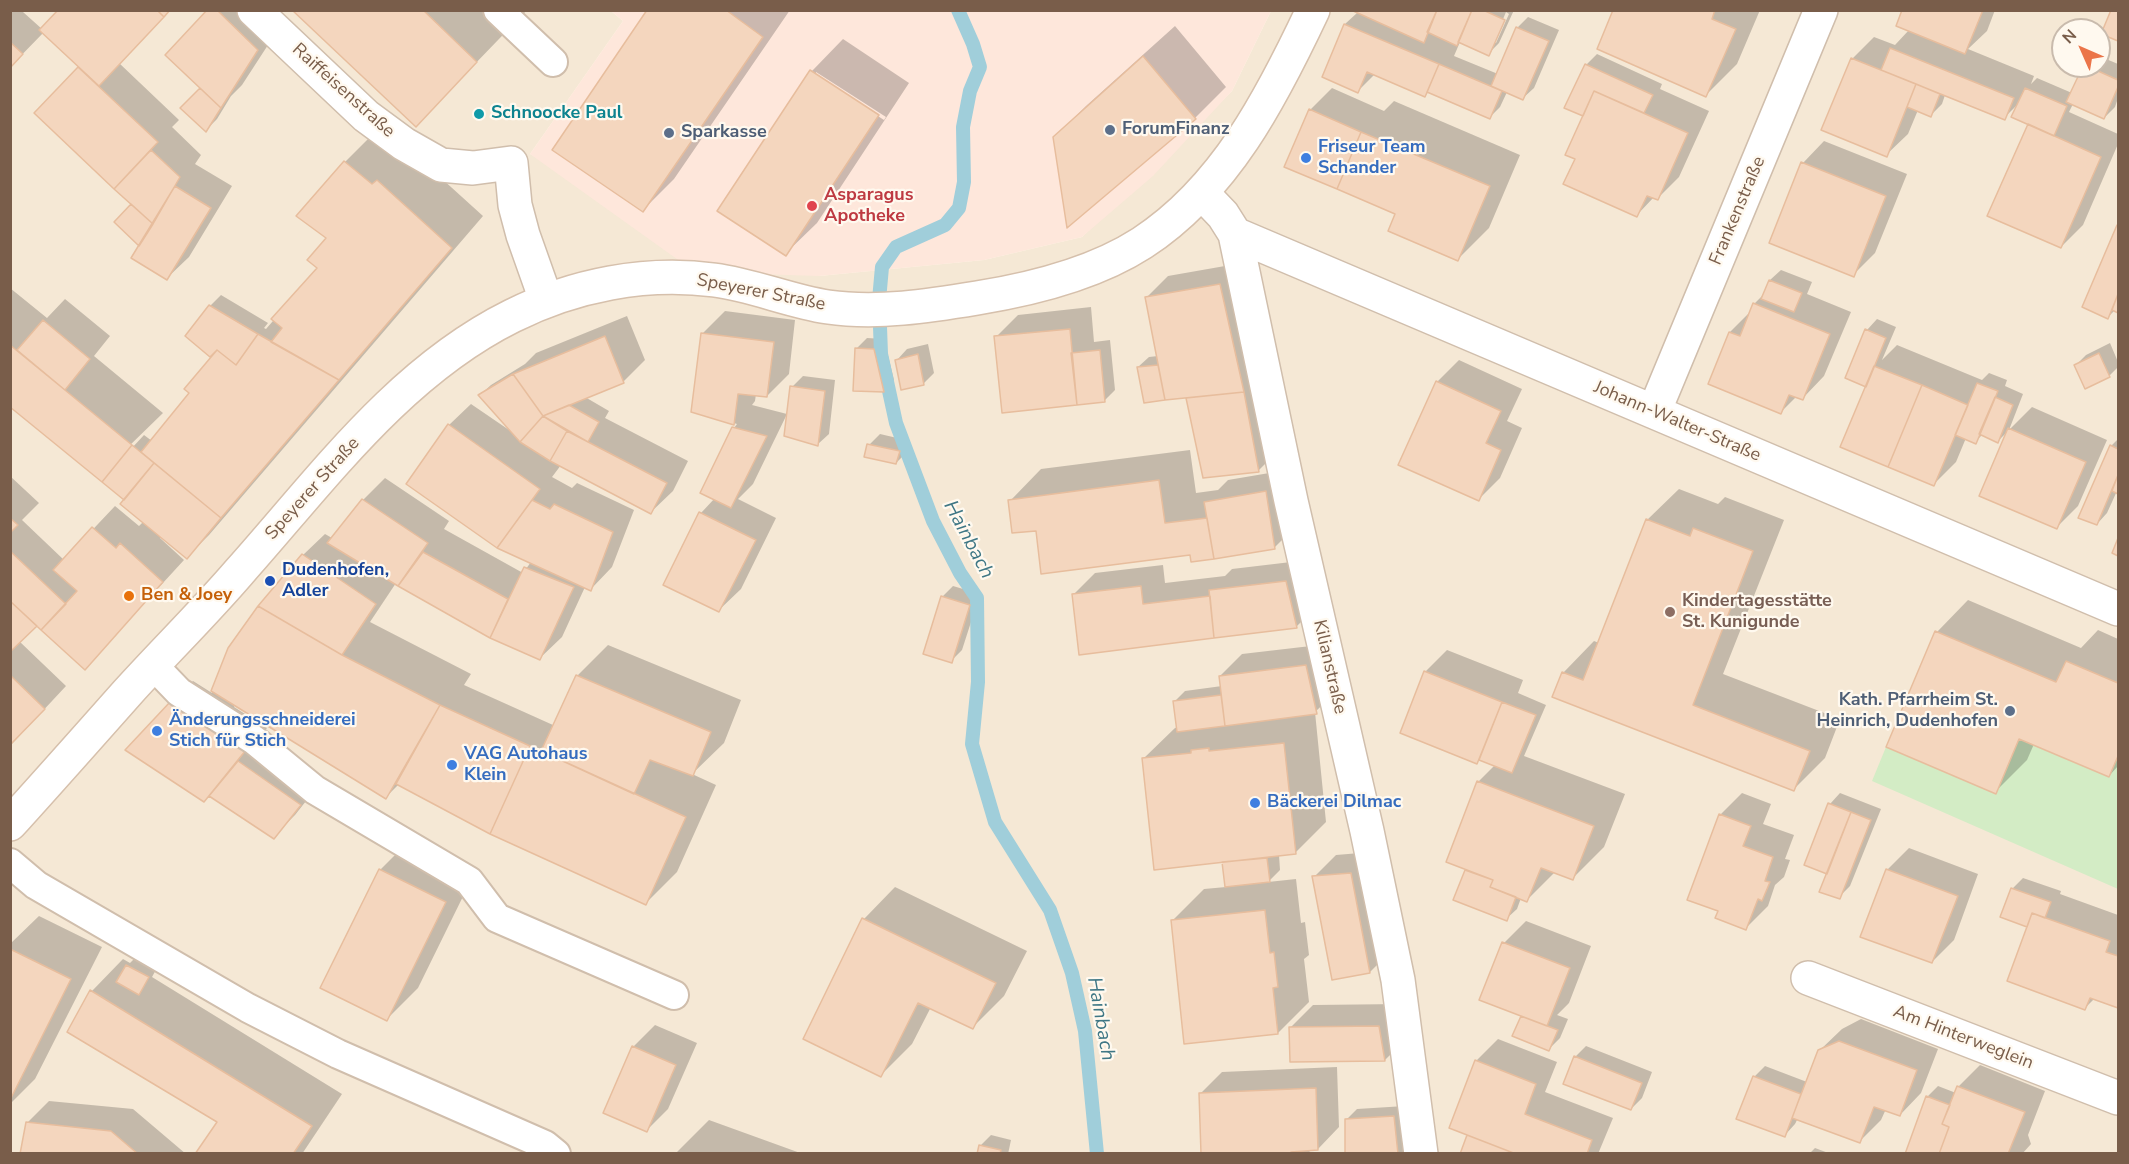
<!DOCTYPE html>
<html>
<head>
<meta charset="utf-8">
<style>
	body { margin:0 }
	#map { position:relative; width:2129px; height:1164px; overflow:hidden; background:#fdf6e7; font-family:"Nunito Sans",sans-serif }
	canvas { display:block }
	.frame { position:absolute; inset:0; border:12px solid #795d4a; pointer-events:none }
	.north { position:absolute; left:2051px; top:18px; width:60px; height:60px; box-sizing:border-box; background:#fff9ef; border:2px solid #c9bbad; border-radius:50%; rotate:315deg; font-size:16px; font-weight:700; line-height:24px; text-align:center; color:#795d4a }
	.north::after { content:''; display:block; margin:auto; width:21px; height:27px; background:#eb7549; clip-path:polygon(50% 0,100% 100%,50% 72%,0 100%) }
</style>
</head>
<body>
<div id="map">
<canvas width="2129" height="1164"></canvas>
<div class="frame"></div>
<div class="north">N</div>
</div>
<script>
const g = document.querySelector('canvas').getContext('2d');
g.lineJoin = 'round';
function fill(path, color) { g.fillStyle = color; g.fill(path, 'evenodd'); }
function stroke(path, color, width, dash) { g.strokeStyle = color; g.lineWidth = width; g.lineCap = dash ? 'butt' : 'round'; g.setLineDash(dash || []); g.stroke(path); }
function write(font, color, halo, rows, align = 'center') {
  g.font = font + ' "Nunito Sans",sans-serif'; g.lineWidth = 4.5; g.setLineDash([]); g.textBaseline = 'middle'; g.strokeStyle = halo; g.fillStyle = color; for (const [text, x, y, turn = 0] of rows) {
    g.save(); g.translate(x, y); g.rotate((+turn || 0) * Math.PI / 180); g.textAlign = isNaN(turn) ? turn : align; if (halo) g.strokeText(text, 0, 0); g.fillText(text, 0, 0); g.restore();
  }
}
const residential = new Path2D(`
	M10,11H611L623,21L530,154L819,276L984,260L1082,237L1232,91L1271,11H2118V1153H11ZM2063,30H2099V66H2063Z`);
const commercial = new Path2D(`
	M611,11H1271L1232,91L1153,176L1082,237L984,260L819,276L695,272L530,154L623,21Z`);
const green = new Path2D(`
	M2019,739L2109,777L2118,756V889L1872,781L1886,747L1995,793Z`);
const shadow = new Path2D(`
	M10,10H25L23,12L42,29L119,63L179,120L172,127L201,155L195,164L232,186L189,257L167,278L141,245L133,204L36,113L80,67L44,32L10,67Z
	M209,10H261L279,28L242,85L231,96L217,119L206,130L202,88Z
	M295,10H525L526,11L416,125Z
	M648,10H790L674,179L643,210Z
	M1353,10H1514L1499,43L1488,54L1460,42L1454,56L1498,74L1517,28L1528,17L1559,30L1534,88L1523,98L1507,92L1500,107L1490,117L1429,91L1425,96L1375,74L1358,91L1324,76L1345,24L1357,13ZM1506,12L1509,14L1496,43H1493Z
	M1615,10H1760L1737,64L1706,95Z
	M1904,10H1995L1987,31L1968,49L2034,76L2031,84L2037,78L2072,93L2085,66H2099V56L2118,64V98L2115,107L2104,118L2073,104L2069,112L2118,134V144L2083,225L2061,247L2030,124L2018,104L2004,118L1945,95L1942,104L1931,115L1918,110L1908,134L1886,155L1852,59L1874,37L1895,45L1909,30ZM1918,77L1914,94L1911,93Z
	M1175,26L1226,87L1195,118L1068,226L1054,138L1086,106Z
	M843,39L909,83L817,223L785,254L719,210L812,71ZM816,72L886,117L884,120L816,76Z
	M1597,54L1662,84L1660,89L1709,111L1679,177L1657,199L1654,197L1637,215L1577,158L1584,116L1586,65Z
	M1332,88L1384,111L1394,101L1520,155L1489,228L1458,259L1397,213L1310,110Z
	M377,130L409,149L483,216L209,535L187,557L162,536L160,538L184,560L85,668L37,624L19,641L66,686L10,746V476L39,503L22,520L64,560L115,506L139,526L144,521L131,493L10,405V288L47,318L65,299L110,336L94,356L163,413L126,449H131L144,435L152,441L192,393L217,351L210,306L221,295L268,323L264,328L266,329L319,268L328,238L298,215L345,162ZM153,461H158L150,469L148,468Z
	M1824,141L1907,174L1875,253L1853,275L1803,163Z
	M2118,226V311L2115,310L2108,317L2084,307Z
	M1242,263L1280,449L1258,471L1205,476L1188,397L1145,401L1138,367L1149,357L1158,356L1146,298L1168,276Z
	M1781,270L1812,282L1807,294L1851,312L1824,376L1803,398L1797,396L1781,412L1730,332L1751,311L1754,304L1765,293L1770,280Z
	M1091,307L1094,342L1110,340L1115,390L1104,401L996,337L1018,315Z
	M725,311L795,320L789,374L767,396L756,394L755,401L752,405L787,414L753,484L738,499L776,518L741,589L719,610L701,513L715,498L734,428L737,424L693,411L703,333Z
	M627,316L645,360L623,382L585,397L609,411L605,418L688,461L673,491L651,512L561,465L552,477L572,488L577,483L634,510L612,567L591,589L585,587L562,637L540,658L490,636L396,583L370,622L471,674L464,685L553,725L577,676L608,645L741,700L724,743L692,774L716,785L677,872L646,903L399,784L386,797L235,704L234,707L267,728L258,739L321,782L295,815L273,837L209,794L171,703L193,681L212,693L229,649L303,555L325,534L332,538L363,500L385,478L449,521L444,529L523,573L531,562L498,547L408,483L449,425L471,404L512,432L480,395L491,385L525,364L536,353Z
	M1877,319L1896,327L1882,360L1897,345L1982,380L1989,373L2007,380L2005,386L2023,394L2009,430L2032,407L2107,440L2078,506L2057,527L2009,430L1998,441L1983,434L1975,442L1966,438L1956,462L1934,484L1867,386V330Z
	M867,338L884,339L894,380L883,391L857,348Z
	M2110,343L2118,362V367L2109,376L2076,365L2086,355Z
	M928,344L934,373L923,384L897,360L907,349Z
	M1459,360L1522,389L1507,421L1522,428L1500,478L1478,500L1437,382Z
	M803,376L835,380L829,434L818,444L792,387Z
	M880,434L910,441L907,452L896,463L869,445Z
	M2118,439V492L2117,491L2107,513L2097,524L2111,446Z
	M1190,450L1196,493L1218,490L1228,480L1287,470L1296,526L1274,548L1191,553L1037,529L1010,501L1041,469Z
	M1679,489L1718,504L1725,497L1784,520L1723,674L1840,719L1825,758L1794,789L1563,673L1594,641L1599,643L1647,520Z
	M1308,560L1318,605L1296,627L1073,595L1095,573L1163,565L1165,583L1225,576L1232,569Z
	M953,586L980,594L962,650L951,661L942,597Z
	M1968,600L2081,648L2098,630L2118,639V766L2109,776L2034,744L2027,760L1995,792L1888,746L1937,632Z
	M1328,644L1338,690L1315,712L1326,822L1295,853L1279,855L1280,870L1268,882L1296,879L1301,923L1305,922L1309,955L1304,959L1309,1002L1278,1033L1173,920L1204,889L1226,887L1223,861L1143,759L1175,728L1178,727L1174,702L1185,691L1222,686L1220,676L1242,654Z
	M1447,650L1523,680L1518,693L1546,705L1524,756L1625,794L1604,847L1573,878L1555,872L1527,900L1521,898L1517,909L1506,919L1467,871L1468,870L1478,782L1495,765L1480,759L1477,762L1425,672Z
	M1742,793L1771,804L1763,824L1794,835L1785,859L1790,860L1784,877L1775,885L1768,906L1746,928L1720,910V815Z
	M1840,793L1881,809L1850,886L1839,897L1830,804Z
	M412,838L476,870L418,988L387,1019L322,988L380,870Z
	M1909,848L1978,874L1954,940L1932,962L1887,870Z
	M1372,852L1392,950L1370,972L1334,978L1314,877L1336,855Z
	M2023,878L2061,891L2060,894L2118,915V1006L2095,998L2085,1008L2012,889Z
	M895,887L1027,951L1004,996L973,1027L931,1007L912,1044L881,1075L805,1038L864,919Z
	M39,916L102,947L35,1079L10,1104V944Z
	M1526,921L1591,946L1569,1003L1557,1015L1568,1019L1560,1038L1549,1049L1504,943Z
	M138,955L158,966L152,977L342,1094L302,1154H197L220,1121L69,1031L92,991L123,959L130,963Z
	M1401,1004L1407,1038L1385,1060L1291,1061V1027L1313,1005Z
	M1861,1019L1938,1049L1921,1093L1900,1115L1886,1109L1881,1120L1860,1141L1798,1118L1795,1124L1785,1135L1754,1077L1765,1066L1807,1082L1819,1051L1842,1029Z
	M655,1025L697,1043L668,1109L647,1130L633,1047Z
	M1498,1039L1557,1062L1545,1092L1613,1118L1598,1154H1461L1469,1134L1476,1061Z
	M1586,1046L1652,1072L1642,1098L1631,1109L1575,1057Z
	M1980,1065L2045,1091L2028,1135L2031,1144L2022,1154H1909L1927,1097L1938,1086L1956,1093L1958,1087Z
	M1337,1067L1339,1127L1318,1149H1312L1307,1154H1202L1200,1094L1222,1072Z
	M49,1101L133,1109L186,1154H21L27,1123Z
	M1405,1106L1408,1149L1404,1154H1347L1346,1120L1357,1109Z
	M709,1120L803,1154H675Z
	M991,1135L1011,1140L1008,1154H978L980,1146Z
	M1815,1148L1831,1154H1809Z`);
const stream = new Path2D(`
	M958,10L973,44L980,67L970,91L963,127L964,182L959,208L945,225L896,247L882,267L879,300L881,354L896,423L933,521L960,573L977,598L978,682L972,744L995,822L1050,910L1072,973L1085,1031L1097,1154`);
const building = new Path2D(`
	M58,10H157L164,17L99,86L39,30Z
	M157,10H170L164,17Z
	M207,10H217L258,50L221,108L165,55Z
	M292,10H423L477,62L416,127Z
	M647,10H726L763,37L643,212L552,150Z
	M1351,10H1437L1424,43Z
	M1437,10H1472L1457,46L1427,32Z
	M1472,10H1483L1505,20L1489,56L1458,42Z
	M1613,10H1715L1712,19L1736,29L1706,97L1597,49Z
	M1902,10H1983L1965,54L1896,26Z
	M2111,10H2118V41L2101,34Z
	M1344,24L1439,64L1425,97L1367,72L1358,93L1322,77Z
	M1516,27L1549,41L1523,100L1491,86Z
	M10,42L23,54L10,68Z
	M1890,48L2014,98L2005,120L1881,70Z
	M1143,56L1196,119L1067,228L1053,137Z
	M1851,58L1916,84L1887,157L1821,130Z
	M1439,64L1502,91L1490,119L1427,92Z
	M1585,64L1653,95L1644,113L1594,91L1583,116L1564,108Z
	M2083,66H2087L2118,80V87L2104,119L2066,102Z
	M78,67L158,142L114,189L34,113Z
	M810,70L879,115L786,256L717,211Z
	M1916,84L1940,94L1931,117L1907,107Z
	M200,88L221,108L206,132L180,108Z
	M2025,88L2067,106L2054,136L2011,117Z
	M1594,91L1688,133L1658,200L1647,196L1637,217L1563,184L1575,159L1565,155Z
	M1309,109L1361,132L1337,189L1284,167Z
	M2028,124L2101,157L2061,248L1987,216Z
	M1361,132L1490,186L1458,261L1388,231L1395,214L1337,189Z
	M151,150L180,177L153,224L114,189Z
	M344,161L372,184L377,180L452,248L339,380L271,342L282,328L271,319L317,268L307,260L326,238L296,216Z
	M1801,162L1886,196L1854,277L1769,243Z
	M175,186L211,208L167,280L131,258Z
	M131,204L153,224L139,246L114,222Z
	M2117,225L2118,226V294L2108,319L2082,307Z
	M1769,280L1802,293L1794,312L1761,299Z
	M1220,284L1244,392L1165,400L1145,297Z
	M2118,294V313L2112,310Z
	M1753,303L1830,334L1803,400L1789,395L1781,414L1708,384L1729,332L1740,336Z
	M209,305L258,334L236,365L217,350L210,357L185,336Z
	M43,320L90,359L65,390L17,350Z
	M1070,329L1077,405L1002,413L994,336Z
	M1865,329L1886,338L1866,387L1845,378Z
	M701,333L774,342L767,397L738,394L734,425L691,412Z
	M258,334L339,380L221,518L141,452L189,393L184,389L217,350L236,365Z
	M605,336L624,383L543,416L513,374Z
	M10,345L132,445L102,482L10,407Z
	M855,348L874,349L884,392L853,391Z
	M1100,350L1105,402L1077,405L1071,353Z
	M2099,353L2110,377L2085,389L2074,365Z
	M918,354L924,385L901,390L895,360Z
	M1158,365L1165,400L1144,403L1137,367Z
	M1874,366L1922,385L1888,467L1840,447Z
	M513,374L543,416L520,442L478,395Z
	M1436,381L1501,411L1486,443L1501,450L1479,501L1398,465Z
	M1977,383L1998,391L1976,444L1955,435Z
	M1922,385L1968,405L1934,486L1888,467Z
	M790,386L825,391L818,446L784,436Z
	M1244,392L1259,472L1203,478L1186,398Z
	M1995,397L2013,405L1998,443L1979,434Z
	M569,405L599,422L588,442L543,416Z
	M543,416L567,431L550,461L520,442Z
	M448,424L540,489L497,548L406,484Z
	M732,427L767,436L731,508L700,493Z
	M2008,428L2086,462L2057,529L1979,496Z
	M567,431L667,483L651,514L550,461Z
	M867,444L900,451L896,464L864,457Z
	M132,445L154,463L124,500L102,482Z
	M2110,445L2118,449V475L2097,525L2078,518Z
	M154,463L221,518L187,559L120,504Z
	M2118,475V494L2112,491Z
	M1159,480L1165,523L1207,518L1214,559L1191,562L1190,555L1041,574L1036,531L1012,533L1008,500Z
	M1266,491L1275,549L1214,559L1204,502Z
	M362,499L428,543L398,586L327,543Z
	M532,500L550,509L554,504L613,532L591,591L497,548Z
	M699,512L756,540L719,612L663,585Z
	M10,518L18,525L10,533Z
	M1646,519L1690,536L1693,528L1753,551L1693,705L1810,751L1794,791L1552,697L1562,672L1583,680Z
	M92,527L116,548L120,543L163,582L85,670L41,630L77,591L53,570Z
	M2118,538V556L2112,553Z
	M10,551L66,604L41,630L10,601Z
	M423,552L508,599L490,638L398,586Z
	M302,554L376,604L342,655L258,606Z
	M524,567L574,587L540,660L490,638Z
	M1286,581L1297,628L1214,638L1209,590Z
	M1141,586L1143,604L1210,596L1214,638L1079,655L1072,594Z
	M941,596L970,605L952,663L923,654Z
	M10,601L37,626L10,652Z
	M258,606L342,655L440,705L386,799L211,691L228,648Z
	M1935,631L2056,682L2066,661L2118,683V756L2109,777L2019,739L1996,794L1886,747Z
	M1306,665L1317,714L1225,726L1219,676Z
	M1424,671L1502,702L1477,764L1400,733Z
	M10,675L45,709L10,745Z
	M576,675L711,732L693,776L650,760L634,794L541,751Z
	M1221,695L1225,726L1177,732L1173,701Z
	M170,702L246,750L204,802L125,750Z
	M1502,702L1536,715L1512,773L1479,760Z
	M440,705L530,746L490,834L396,784Z
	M1284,743L1296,854L1154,870L1142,758L1191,753V750L1209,748V751Z
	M530,746L686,817L646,905L490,834Z
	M238,761L301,805L274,839L209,796Z
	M1477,781L1594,826L1573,880L1541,868L1527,902L1490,887L1493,880L1446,862Z
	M1828,803L1851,812L1827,874L1804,865Z
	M1851,812L1871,820L1840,899L1819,892Z
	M1719,814L1751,826L1743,846L1773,857L1765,881L1770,882L1762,901L1758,899L1746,930L1715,918L1718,911L1687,900Z
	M1267,858L1270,882L1225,887L1222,862Z
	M379,869L446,902L387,1021L320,988Z
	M1886,869L1958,896L1932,963L1860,937Z
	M1465,870L1493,880L1490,887L1516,897L1507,921L1453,900Z
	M1351,873L1370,973L1332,980L1312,876Z
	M2011,888L2051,902L2045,918L2032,913L2027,927L2000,917Z
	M1265,910L1270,953L1274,952L1278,987L1273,988L1278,1034L1184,1044L1171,920Z
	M2032,913L2110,941L2106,952L2118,956V1008L2090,998L2085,1010L2007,981Z
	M862,918L996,983L973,1029L918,1003L881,1077L803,1039Z
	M1502,942L1570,968L1547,1026L1479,1000Z
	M10,949L71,979L10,1100Z
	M126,965L149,977L139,995L116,982Z
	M90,990L312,1126L293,1154H195L217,1122L67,1032Z
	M1521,1016L1558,1030L1549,1051L1512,1036Z
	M1379,1026L1385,1061L1290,1062L1289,1027Z
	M1839,1041L1917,1070L1900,1116L1874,1107L1860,1143L1792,1118L1818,1050Z
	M632,1046L676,1065L647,1132L603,1113Z
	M1574,1056L1642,1083L1631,1110L1563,1084Z
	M1475,1060L1536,1084L1525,1114L1592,1140L1587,1154H1516L1449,1128Z
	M1753,1076L1801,1094L1785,1137L1736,1119Z
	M1957,1086L2025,1112L2008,1154H1939L1949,1127L1942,1124Z
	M1316,1088L1318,1150L1291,1152V1154H1201L1199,1093Z
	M1926,1096L1950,1105L1942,1124L1949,1127L1939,1154H1905Z
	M1394,1116L1398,1154H1345V1119Z
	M26,1122L111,1131L138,1154H20Z
	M1467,1135L1516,1154H1460Z
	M979,1145L1001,1150L1000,1154H977Z`);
const lane = new Path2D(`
	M498,10L553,62
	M153,665L179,692L254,740L315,790L469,881L497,918L674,995
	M10,863L36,885L248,1008L338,1054L545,1145L556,1154`);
const street = new Path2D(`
	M254,10L366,116L404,144L441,165L473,168L511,163L515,205L523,235L546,300
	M1202,193L1223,215L1235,234L1291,501L1367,831L1398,980L1421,1154
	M1235,234L2118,609
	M1654,412L1821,10
	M1808,978L2118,1098`);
const secondary = new Path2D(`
	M10,824C49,781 88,737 127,693C164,652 204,613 240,571C322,479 399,372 512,316C574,285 645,271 714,280C753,285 789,301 828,307C877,314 929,306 977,298C1033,289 1094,274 1142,243C1225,189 1272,97 1313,10`);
const markers = [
	[479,114,6,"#0f9aa8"],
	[1110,130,6,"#5c6f8a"],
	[669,133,6,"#5c6f8a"],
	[1306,158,6,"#3f7fe0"],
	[812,206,6,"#e0444e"],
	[270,581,6,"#1a4fb4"],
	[129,596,6,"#e8710a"],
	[1670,612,6,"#8d6e63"],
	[2010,711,6,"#5c6f8a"],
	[157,731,6,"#3f7fe0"],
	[452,765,6,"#3f7fe0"],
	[1255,803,6,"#3f7fe0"]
];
const streetNames = [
	["Raiffeisenstraße",343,91,42],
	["Frankenstraße",1738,211,-67],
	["Speyerer Straße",761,293,11],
	["Johann-Walter-Straße",1677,422,23],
	["Speyerer Straße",313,489,-48],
	["Kilianstraße",1329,667,77],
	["Am Hinterweglein",1963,1038,21]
];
const cultureNames = [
	["Schnoocke Paul",491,114]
];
const serviceNames = [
	["ForumFinanz",1122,130],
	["Sparkasse",681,133],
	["Kath. Pfarrheim St.",1998,701,"right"],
	["Heinrich, Dudenhofen",1998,722,"right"]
];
const shopNames = [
	["Friseur Team",1318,148],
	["Schander",1318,169],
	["Änderungsschneiderei",169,721],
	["Stich für Stich",169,742],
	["VAG Autohaus",464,755],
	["Klein",464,776],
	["Bäckerei Dilmac",1267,803]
];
const healthNames = [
	["Asparagus",824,196],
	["Apotheke",824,217]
];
const transitNames = [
	["Dudenhofen,",282,571],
	["Adler",282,592]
];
const foodNames = [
	["Ben & Joey",141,596]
];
const educationNames = [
	["Kindertagesstätte",1682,602],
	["St. Kunigunde",1682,623]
];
const waterNames = [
	["Hainbach",968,540,62],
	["Hainbach",1100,1019,80]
];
fill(residential, '#f5e8d5');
fill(commercial, '#fee7db');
fill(green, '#d3ecc5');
fill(shadow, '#0003');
stroke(stream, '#a0ceda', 14);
fill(building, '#f4d6be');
stroke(building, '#e7bd9d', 1.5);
stroke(lane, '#d0beac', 32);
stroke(street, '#d0beac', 36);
stroke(secondary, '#d6c0ac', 36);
stroke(lane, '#fff', 28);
stroke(street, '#fff', 33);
stroke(secondary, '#fff', 33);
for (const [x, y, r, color] of markers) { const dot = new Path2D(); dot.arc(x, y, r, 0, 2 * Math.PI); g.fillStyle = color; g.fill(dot); stroke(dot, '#fff9ef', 2); }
write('18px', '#795d4a', '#fff9ef', streetNames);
write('bold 18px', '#0d838f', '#fff9ef', cultureNames, 'left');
write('bold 18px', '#4e5e75', '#fff9ef', serviceNames, 'left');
write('bold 18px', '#366cbe', '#fff9ef', shopNames, 'left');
write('bold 18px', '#be3a42', '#fff9ef', healthNames, 'left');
write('bold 18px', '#164399', '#fff9ef', transitNames, 'left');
write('bold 18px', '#c56008', '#fff9ef', foodNames, 'left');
write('bold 18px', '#785e54', '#fff9ef', educationNames, 'left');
write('italic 20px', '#3f7785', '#fff9ef', waterNames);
</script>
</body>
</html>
